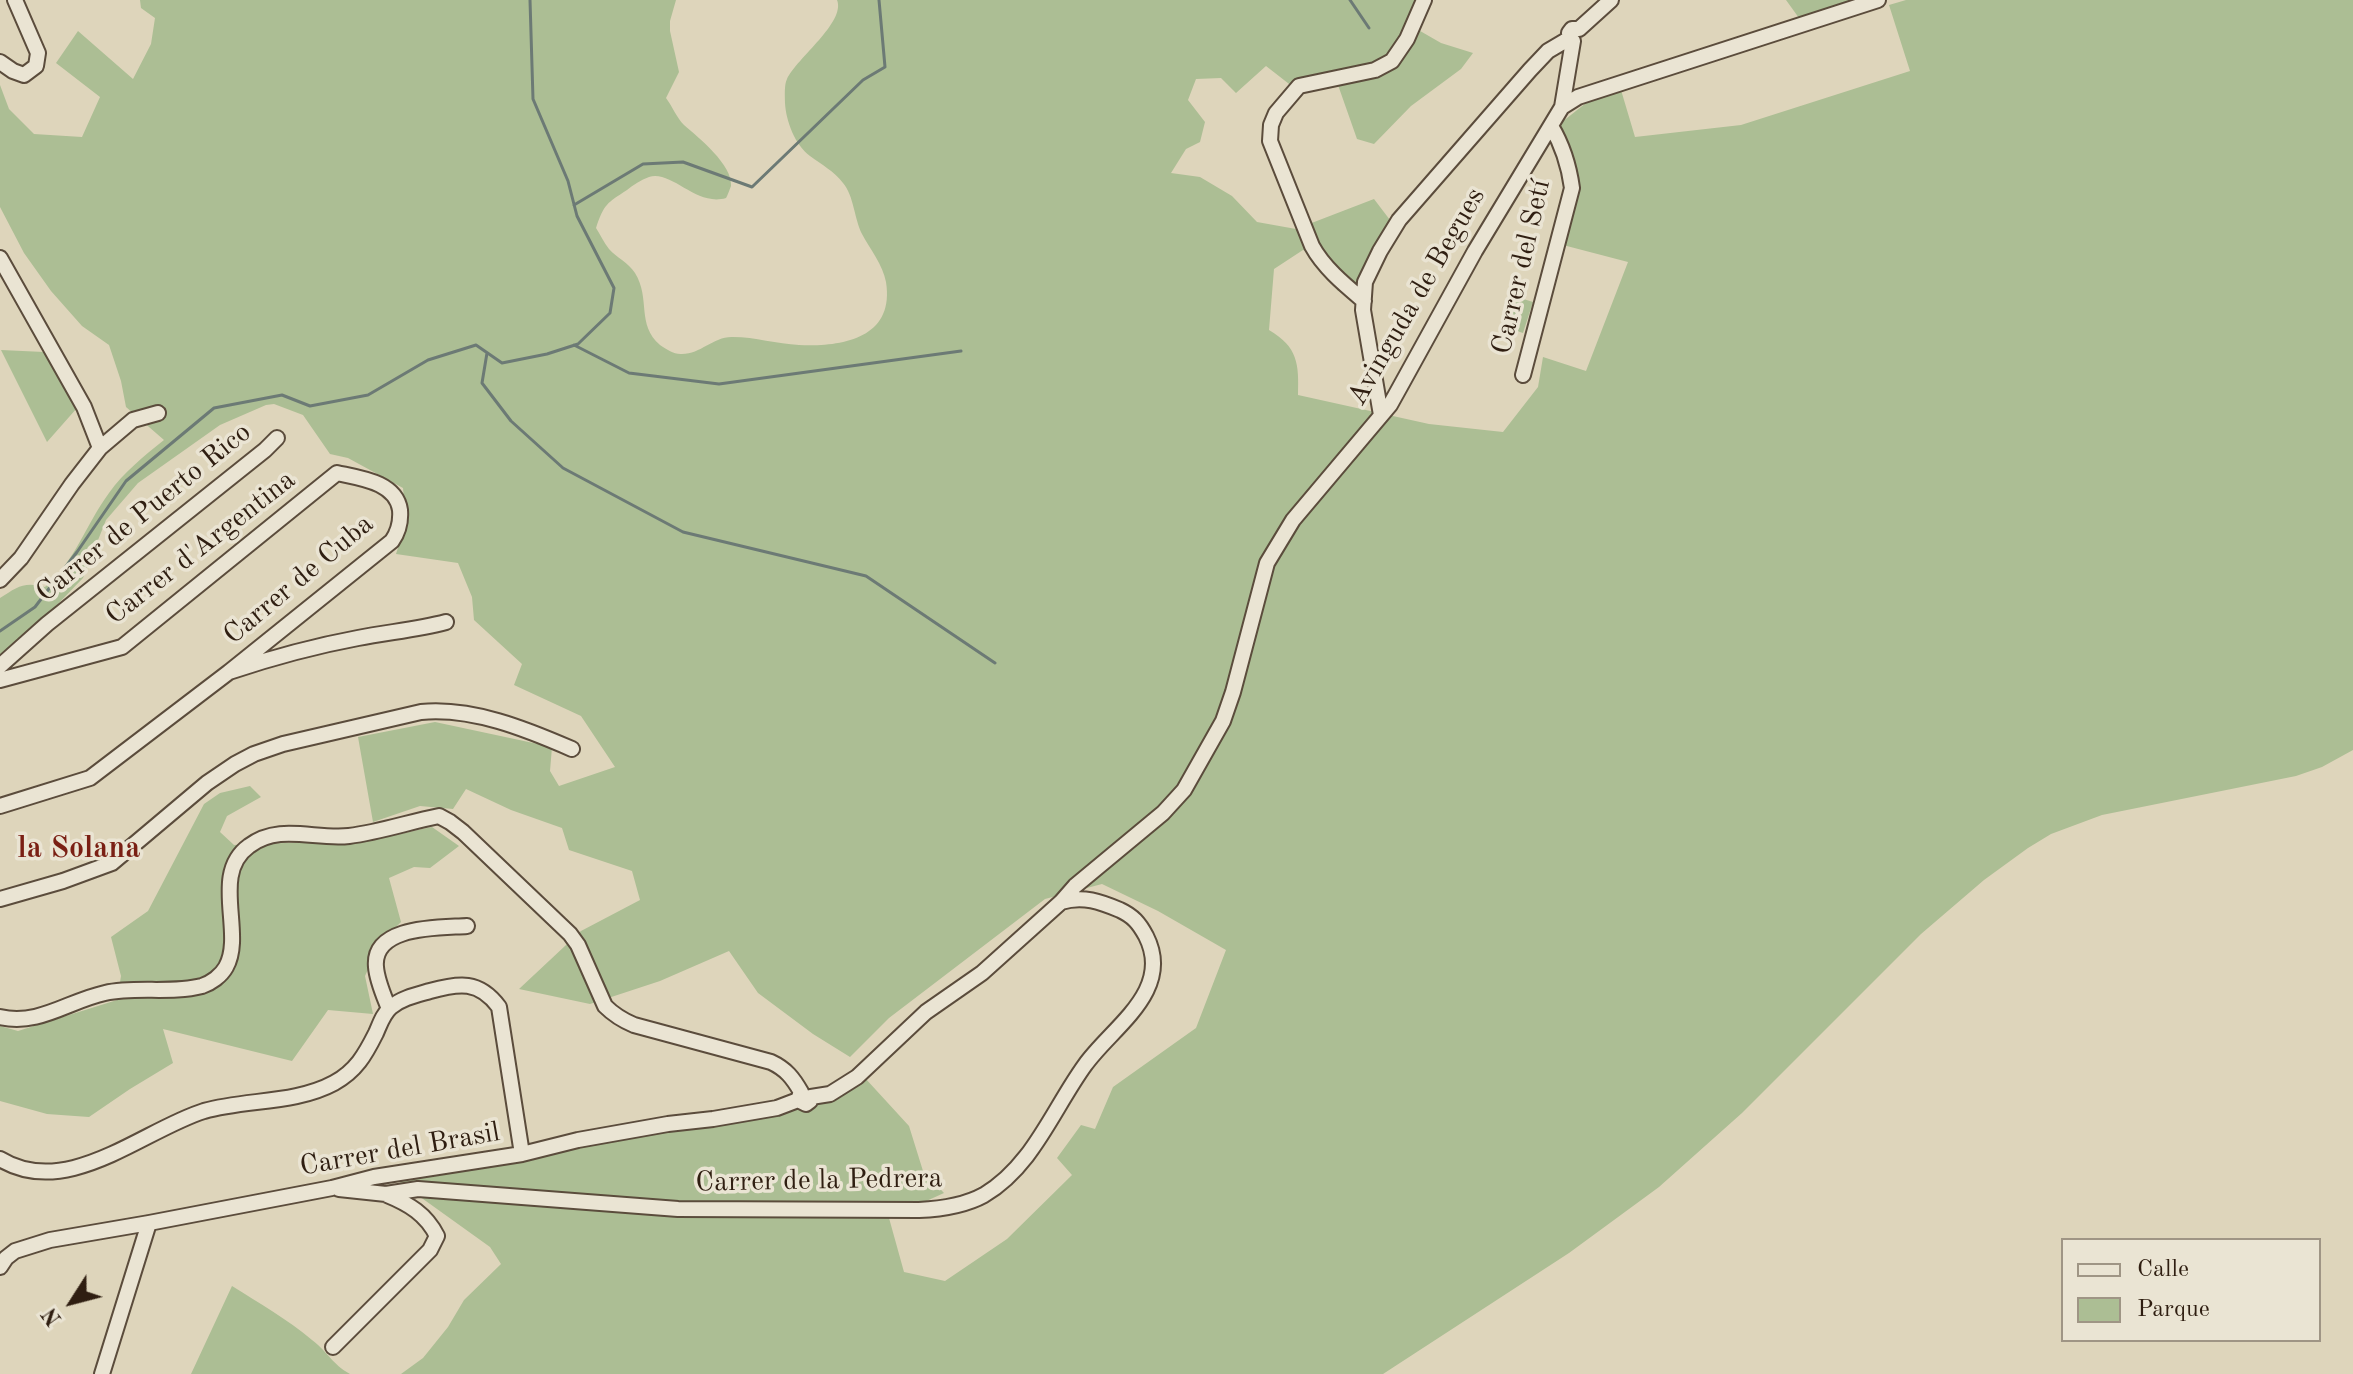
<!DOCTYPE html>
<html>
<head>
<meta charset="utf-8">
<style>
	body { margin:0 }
	#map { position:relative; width:2353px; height:1374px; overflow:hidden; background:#ded5bb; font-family:"Old Standard TT",serif }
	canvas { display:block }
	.legend { position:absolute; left:2061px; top:1238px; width:260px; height:104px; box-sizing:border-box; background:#eae4d3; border:2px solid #9f9585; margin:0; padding:10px 14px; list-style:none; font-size:24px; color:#2f1e11 }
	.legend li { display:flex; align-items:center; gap:16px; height:40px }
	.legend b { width:40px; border:2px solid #9f9585 }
	.north { position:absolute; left:32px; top:1262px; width:80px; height:80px; -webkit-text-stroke:6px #eae4d3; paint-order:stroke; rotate:234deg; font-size:22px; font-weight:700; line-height:32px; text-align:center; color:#2f1e11 }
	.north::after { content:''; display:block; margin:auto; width:28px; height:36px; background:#2f1e11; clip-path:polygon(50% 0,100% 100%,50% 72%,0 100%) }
</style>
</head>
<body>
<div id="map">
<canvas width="2353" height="1374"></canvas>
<ul class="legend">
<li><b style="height:10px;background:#eae4d3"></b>Calle</li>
<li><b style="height:22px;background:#acbe94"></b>Parque</li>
</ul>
<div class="north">N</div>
</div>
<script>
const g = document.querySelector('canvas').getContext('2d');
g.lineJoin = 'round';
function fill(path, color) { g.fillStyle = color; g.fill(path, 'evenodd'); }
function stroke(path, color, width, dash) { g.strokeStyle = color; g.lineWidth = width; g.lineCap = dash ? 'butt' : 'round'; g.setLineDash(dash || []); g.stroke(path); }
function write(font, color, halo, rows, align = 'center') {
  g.font = font + ' "Old Standard TT",serif'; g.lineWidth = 7; g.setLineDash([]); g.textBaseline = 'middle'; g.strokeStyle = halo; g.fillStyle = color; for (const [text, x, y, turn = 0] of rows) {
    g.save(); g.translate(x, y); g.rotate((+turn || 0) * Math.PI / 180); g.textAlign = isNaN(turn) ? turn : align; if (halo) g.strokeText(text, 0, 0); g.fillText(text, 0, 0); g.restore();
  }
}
const green = new Path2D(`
	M140,0H676L670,21V31L679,72L666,98C672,106 677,118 684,125C698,137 733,165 731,186C731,186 727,197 726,198C696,207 672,170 649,177C641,180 633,185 627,190C607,203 604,204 596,228C600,234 604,243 609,249C617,258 628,262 635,273C651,299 636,324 660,345C666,349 675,355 682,354C701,354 714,336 733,337C755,337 777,344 799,345C841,347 895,339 886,282C883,265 870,249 862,234C854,218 854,196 843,183C834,171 822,165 810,156C795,145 786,121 785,103C785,96 784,85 787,79C797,58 846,22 837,0H1419L1408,24L1441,43L1473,53L1461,69L1411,106L1374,144L1357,139L1338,85L1293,87L1266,66L1236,93L1221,78L1196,79L1188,100L1205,122L1200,142L1186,149L1171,173L1200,177L1232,196L1257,222L1296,229L1374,199L1390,220L1359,285L1338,291L1309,252L1303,250L1274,269L1269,330C1298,347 1299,364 1298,395L1429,424L1503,432L1538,387L1543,357L1586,371L1628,262L1563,245L1575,185L1557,126L1591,99L1621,90L1635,137L1741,125L1910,71L1889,5L1906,0H2353V750L2322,767L2296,776L2102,815L2051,834L2028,848L1984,880L1921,934L1742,1113L1659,1187L1569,1253L1383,1374H401L423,1358L448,1327L464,1300L501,1264L490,1247L398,1181L838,1098L865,1078L909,1126L923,1171L944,1193L889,1218L904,1272L945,1281L1007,1239L1072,1175L1057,1158L1081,1125L1095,1129L1113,1087L1196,1028L1226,950L1158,911L1102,884L1045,899L889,1018L850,1057L813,1034L758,993L729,951L660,981L590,1004L519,989L581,931L640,900L632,871L569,850L562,828L511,810L466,789L453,809L420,806L373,822L358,737L435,722L552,747L550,771L559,786L615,767L581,716L514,685L522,664L474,620L472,597L458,563L396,554L406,523L403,488L348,458L330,454L303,415L274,404L266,405L220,425L138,483L106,520L83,578L53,609L0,656V598C17,587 24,581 45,587C75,562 86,524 109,493C124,472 144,456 164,440L126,407L121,381L109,345L82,326L51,291L24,253L0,207V85L9,109L34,134L82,137L100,97L56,63L78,31L133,79L151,44L155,18L141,8Z
	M1786,0H1856L1799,18Z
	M1517,297L1533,302L1523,333L1508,328Z
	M1,350L44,352L77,408L47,442Z
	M250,786L261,797L227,816L220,832L234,845C280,842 325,844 371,839C391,837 412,831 432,827L459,846L430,868L414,867L389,878L401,922L380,943L365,976L373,1014L328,1010L292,1061L163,1029L173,1063L130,1089L89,1117L47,1114L0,1101V1026L18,1031L117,1000L121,976L111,937L148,911L204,804L220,793Z
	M232,1286C259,1303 287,1319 312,1340C328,1352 332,1364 350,1374H191Z`);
const stream = new Path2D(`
	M1350,0L1369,28
	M574,205L643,164L683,162L752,187L863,80L885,67L879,0
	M574,345L629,373L719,384L961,351
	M487,353L482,383L511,421L563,468L683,532L866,576L995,663
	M0,631L35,607L77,552L126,481L214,408L282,395L310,406L368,395L428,360L476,345L502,363L547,354L578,344L610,313L614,288L577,216L568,181L533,99L530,0`);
const minor = new Path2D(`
	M1570,38L1569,33L1572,29H1579L1611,0
	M0,62L13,71L24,75L36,66L38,53L15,0
	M1562,107L1578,97L1878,0
	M0,258L84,407L100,448
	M1364,301C1345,285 1324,268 1312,246L1270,141L1271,125L1276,113L1299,86L1375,70L1392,61L1407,39L1424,0
	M1523,375L1572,188C1569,166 1563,146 1551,126
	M1381,415L1363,310L1365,282L1380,251L1399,220L1530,70L1548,51L1570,38
	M0,580L21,558L72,484L100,448L133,420L158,413
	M0,666L47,624L265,450L277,438
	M0,680L122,647L337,473C360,478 396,482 400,510C401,522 399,531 392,541L229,672
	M0,806L90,778L229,672C271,658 315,646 358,638C387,632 417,630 446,622
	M0,899L63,881L112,863L207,783L235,764L254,754L283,744L421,712C472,707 526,729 572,749
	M389,1009C384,996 377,981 376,967C372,925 440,928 467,926
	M0,1017C39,1026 68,1001 105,993C136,986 171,994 202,986C211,983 221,976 226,967C245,933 210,874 249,846C279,823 315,840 349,836C380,832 409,822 439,816L450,822L463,832L570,934L578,945L605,1006C614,1015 622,1020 634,1025L771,1062C786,1069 793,1078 801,1092L798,1100
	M0,1159C67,1200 143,1130 204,1111C246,1099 295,1104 334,1083C356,1071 365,1055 376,1033C380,1024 383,1014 391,1007C402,998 416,995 430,991C459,983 479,980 499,1007L522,1154
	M339,1189L386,1194L418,1189L678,1209L919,1210C942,1209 964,1206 984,1195C1033,1166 1053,1109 1085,1065C1112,1027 1174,991 1146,936C1139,923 1133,916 1120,910C1101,902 1083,895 1061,902
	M0,1267L6,1258L15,1251L50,1240L149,1223L332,1188L374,1177L522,1154L578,1140L668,1124L713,1119L777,1108L798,1100L806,1104L810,1101L811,1097L830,1094L857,1077L926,1012L982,973L1061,902L1075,886L1163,813L1184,790L1223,721L1233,692L1267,563L1293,520L1390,405L1400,387L1475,251L1562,107L1573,41
	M333,1347L430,1250L437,1236C426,1214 409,1204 387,1195
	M102,1374L149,1223`);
const streetNames = [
	["Carrer del Setí",1522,267,-77],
	["Avinguda de Begues",1417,297,-60],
	["Carrer de Puerto Rico",144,513,-39],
	["Carrer d'Argentina",201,548,-38],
	["Carrer de Cuba",299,580,-40],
	["Carrer del Brasil",400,1150,-10],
	["Carrer de la Pedrera",819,1181,-1]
];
const neighbourhoodNames = [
	["la Solana",79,849]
];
fill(green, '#acbe94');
stroke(stream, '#6c7a75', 3);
stroke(minor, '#5b4c3c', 18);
stroke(minor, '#eae4d3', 14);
write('28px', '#2f1e11', '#eae4d3', streetNames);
write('bold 30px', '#7a1f14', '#eae4d3', neighbourhoodNames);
</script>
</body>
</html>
